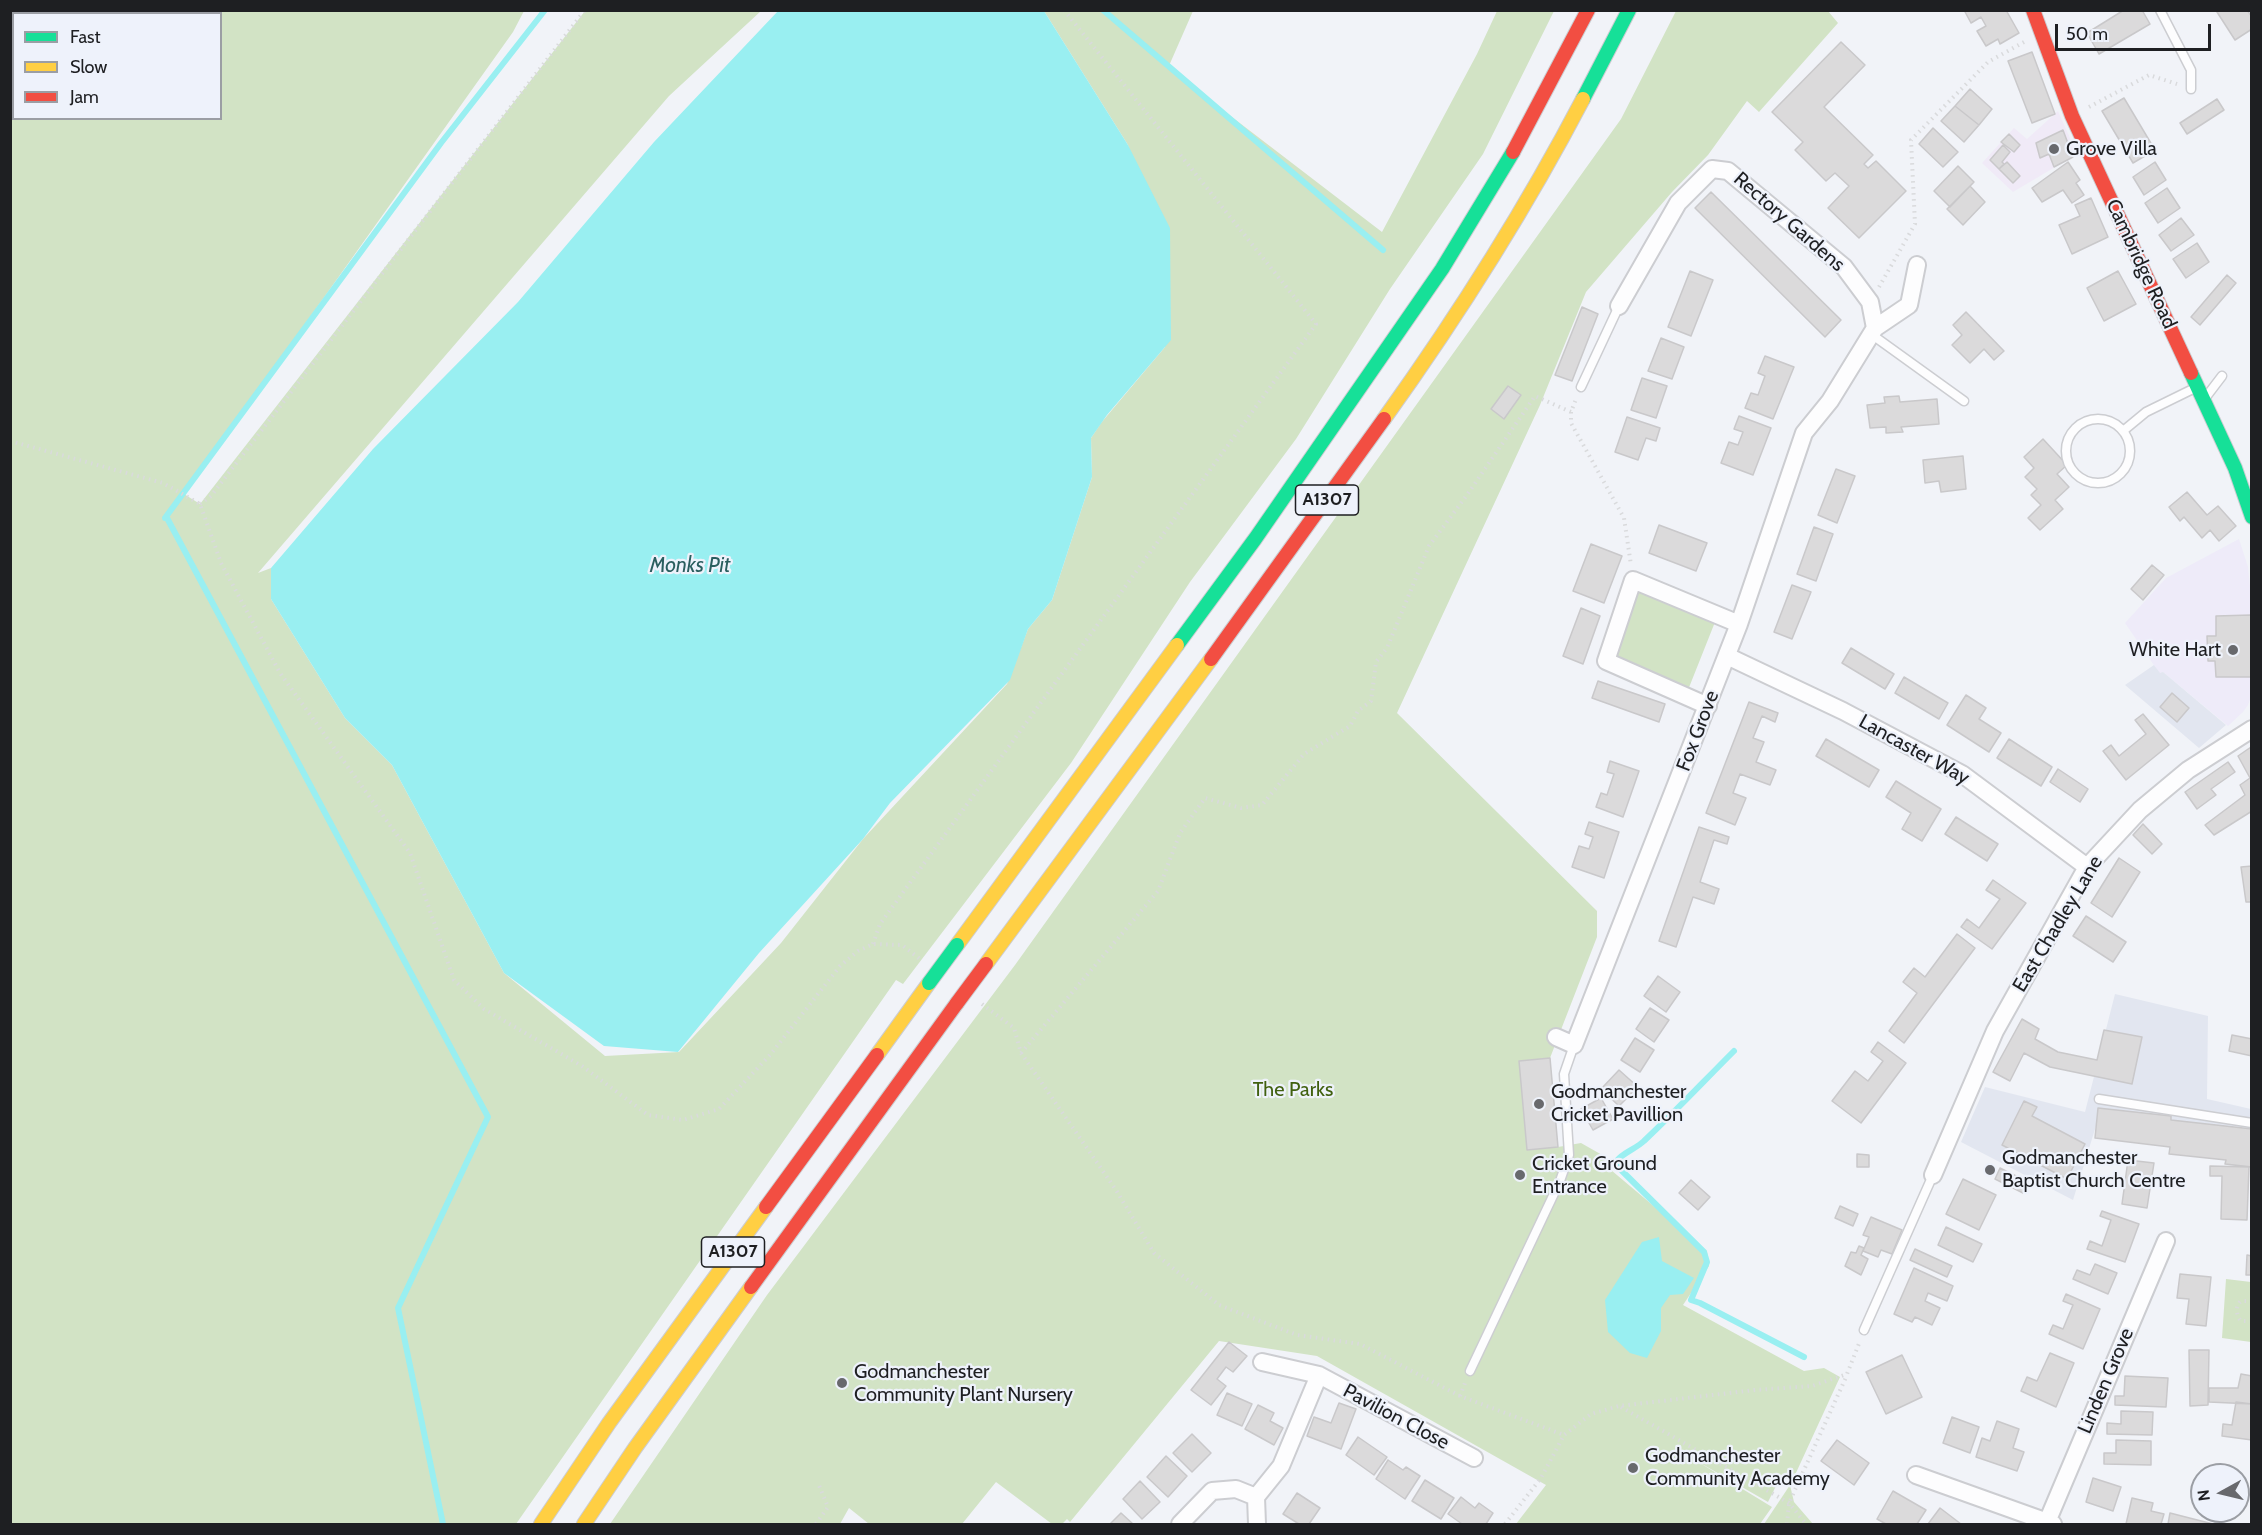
<!DOCTYPE html>
<html>
<head>
<meta charset="utf-8">
<style>
	body { margin:0 }
	#map { position:relative; width:2262px; height:1535px; overflow:hidden; background:#f1f3f8; font-family:Cabin,sans-serif }
	canvas { display:block }
	.frame { position:absolute; inset:0; border:12px solid #1e1f22; pointer-events:none }
	.legend { position:absolute; left:12px; top:12px; width:210px; height:108px; box-sizing:border-box; background:#eef2fb; border:2px solid #9b9ea4; margin:0; padding:8px 10px; list-style:none; font-size:18px; color:#1e1f22 }
	.legend li { display:flex; align-items:center; gap:12px; height:30px }
	.legend b { width:30px; border:2px solid #9b9ea4 }
	.north { position:absolute; left:2190px; top:1463px; width:60px; height:60px; box-sizing:border-box; background:#eef2fb; border:2px solid #9b9ea4; border-radius:50%; rotate:262deg; font-size:16px; font-weight:700; line-height:24px; text-align:center; color:#1e1f22 }
	.north::after { content:''; display:block; margin:auto; width:21px; height:27px; background:#68696d; clip-path:polygon(50% 0,100% 100%,50% 72%,0 100%) }
	.scale { position:absolute; left:2055px; top:24px; width:156px; height:27px; box-sizing:border-box; border:3px solid #1e1f22; border-top:0; padding-left:8px; font-size:18px; line-height:21px; white-space:nowrap; color:#1e1f22; -webkit-text-stroke:4px #eef2fb; paint-order:stroke }
</style>
</head>
<body>
<div id="map">
<canvas width="2262" height="1535"></canvas>
<div class="frame"></div>
<ul class="legend">
<li><b style="height:8px;background:#16e098"></b>Fast</li>
<li><b style="height:8px;background:#ffcf43"></b>Slow</li>
<li><b style="height:8px;background:#f24e42"></b>Jam</li>
</ul>
<div class="north">N</div>
<div class="scale">50 m</div>
</div>
<script>
const g = document.querySelector('canvas').getContext('2d');
g.lineJoin = 'round';
function fill(path, color) { g.fillStyle = color; g.fill(path, 'evenodd'); }
function stroke(path, color, width, dash) { g.strokeStyle = color; g.lineWidth = width; g.lineCap = dash ? 'butt' : 'round'; g.setLineDash(dash || []); g.stroke(path); }
function write(font, color, halo, rows, align = 'center') {
  g.font = font + ' Cabin,sans-serif'; g.lineWidth = 4.5; g.setLineDash([]); g.textBaseline = 'middle'; g.strokeStyle = halo; g.fillStyle = color; for (const [text, x, y, turn = 0] of rows) {
    g.save(); g.translate(x, y); g.rotate((+turn || 0) * Math.PI / 180); g.textAlign = isNaN(turn) ? turn : align; if (halo) g.strokeText(text, 0, 0); g.fillText(text, 0, 0); g.restore();
  }
}
const commercial = new Path2D(`
	M2239,539L2248,567L2251,596L2252,694L2248,705L2243,712L2228,726L2163,672L2160,674L2125,623L2166,578Z`);
const built = new Path2D(`
	M2154,665L2160,673L2163,672L2226,725L2199,748L2125,685Z
	M2115,994L2208,1016L2207,1099L2251,1109V1132L2100,1113L2073,1200L1961,1142L1985,1087L2085,1112Z`);
const education = new Path2D(`
	M2058,111L2077,154L2013,192L1982,163L2014,128L2027,139Z`);
const green = new Path2D(`
	M10,11H524L513,32L184,494L200,504L585,11H761L669,96L258,573L271,568V599L345,718L392,765L504,973L605,1056L679,1052L781,943L863,839L1007,684L1028,629L1052,600L1092,477L1091,438L1101,423L1165,347L1128,145L1044,11H1193L1168,68L1382,232L1477,54L1497,11H1554L1483,154L1390,289L1296,439L1190,582L1071,763L903,984L896,980L516,1524H11ZM14,14H220V118H14Z
	M1676,11H1828L1838,23L1759,112L1747,101L1708,155L1672,192L1586,292L1540,405L1397,713L1597,911V937L1550,1058L1558,1147L1581,1143L1611,1160V1170L1707,1251L1709,1266L1683,1305L1804,1371L1824,1368L1840,1377L1795,1475L1780,1478L1768,1502L1695,1460L1772,1507L1760,1524H1516L1546,1485L1317,1356L1219,1341L1070,1522L1067,1519L1062,1524H1052L996,1482L962,1524H869L849,1508L840,1524H610L767,1295L1015,965L1621,119Z
	M1636,587L1717,617L1688,690L1611,658Z
	M2226,1279L2251,1282V1342L2222,1338Z
	M1790,1485L1794,1502L1813,1524H1764Z`);
const water = new Path2D(`
	M778,11H1044L1128,145L1170,228L1171,340L1107,415L1091,438L1092,477L1052,600L1028,629L1010,680L890,803L863,839L759,953L678,1052L604,1046L504,973L392,765L345,718L271,599V568L373,449L518,302L654,142Z
	M1659,1237L1662,1261L1694,1278L1683,1294L1670,1295L1661,1308V1331L1647,1358L1630,1353L1608,1332L1605,1300L1642,1242Z`);
const stream = new Path2D(`
	M1103,10L1383,250
	M1734,1051C1704,1081 1675,1112 1644,1141C1636,1149 1619,1154 1615,1164L1704,1252L1707,1262L1691,1300L1700,1303L1804,1357
	M443,1524L398,1308L488,1117L167,518H165L441,143L545,10`);
const building = new Path2D(`
	M1964,10H2006L2019,33L2000,44L1998,39L1986,46L1977,31L1986,26L1981,17L1971,23Z
	M2124,10H2142L2150,24L2099,54L2087,33Z
	M2219,10H2247L2252,17V29L2235,40L2217,12Z
	M1841,42L1865,65L1824,107L1873,155L1864,164L1868,168L1876,161L1906,191L1859,238L1828,208L1849,186L1835,173L1826,181L1795,150L1803,142L1772,112Z
	M2032,52L2055,114L2032,123L2008,61Z
	M1970,89L1992,109L1979,125L1955,106Z
	M2124,98L2155,150L2133,163L2102,111Z
	M2217,99L2224,110L2187,134L2180,123Z
	M1955,106L1979,125L1964,142L1941,121Z
	M1933,128L1958,152L1943,167L1919,144Z
	M2063,130L2073,157L2054,167L2049,154L2040,158L2036,143Z
	M2009,134L2020,145L2014,152L2001,142Z
	M2003,145L2010,152L2002,162L2004,164L1999,169L1990,160Z
	M2007,162L2020,176L2013,183L1999,169Z
	M2068,162L2080,180L2076,183L2084,195L2072,203L2063,190L2042,202L2032,188Z
	M2155,162L2166,180L2144,195L2133,177Z
	M1958,166L1974,182L1950,207L1934,191Z
	M1970,186L1985,202L1963,225L1947,209Z
	M2167,188L2180,208L2158,223L2145,203Z
	M1711,192L1841,320L1825,337L1695,208Z
	M2091,198L2108,237L2072,254L2059,225L2080,216L2075,205Z
	M2181,218L2194,235L2171,251L2159,235Z
	M2197,243L2209,262L2186,278L2173,259Z
	M1690,271L1713,280L1691,336L1668,327Z
	M2118,271L2136,304L2104,321L2087,288Z
	M2227,275L2236,283L2200,325L2191,317Z
	M1582,307L1598,314L1572,381L1555,375Z
	M1966,312L2004,351L1994,360L1984,349L1970,363L1952,345L1962,335L1953,325Z
	M1661,338L1684,347L1672,379L1648,371Z
	M1765,356L1794,367L1773,419L1745,408L1751,393L1758,395L1765,376L1758,373Z
	M1642,378L1667,386L1656,418L1631,410Z
	M1508,386L1521,395L1504,419L1491,409Z
	M1899,396L1900,402L1937,399L1939,424L1901,427L1903,432L1886,433V427L1870,428L1867,405L1885,403L1884,397Z
	M1739,416L1771,428L1753,475L1721,463L1729,442L1738,445L1743,432L1734,429Z
	M1627,417L1660,428L1656,441L1646,438L1638,460L1615,452Z
	M2043,439L2067,465L2057,474L2069,487L2055,500L2063,509L2040,530L2028,518L2041,505L2031,495L2037,489L2025,477L2034,468L2024,457Z
	M1963,456L1966,489L1941,492L1939,481L1925,483L1923,460Z
	M1836,469L1855,476L1837,523L1818,515Z
	M2187,492L2207,515L2218,506L2236,526L2219,541L2210,530L2202,538L2184,517L2180,521L2169,507Z
	M1659,525L1707,543L1696,571L1649,553Z
	M1814,527L1833,534L1816,581L1797,574Z
	M1591,544L1622,556L1604,603L1573,591Z
	M2152,565L2164,575L2143,600L2131,589Z
	M1792,585L1811,592L1792,639L1774,632Z
	M1581,608L1600,616L1583,664L1563,656Z
	M2251,615L2252,677H2216L2215,661H2208L2207,636H2216V616Z
	M1851,648L1894,674L1885,689L1842,663Z
	M1904,677L1948,703L1939,719L1895,693Z
	M1598,681L1665,704L1659,722L1592,698Z
	M2172,693L2189,708L2177,722L2160,707Z
	M1966,695L1986,708L1979,719L2001,733L1989,752L1947,725Z
	M1749,702L1778,713L1775,722L1762,716L1753,738L1764,742L1756,762L1776,770L1770,785L1740,774L1733,793L1746,798L1735,825L1706,813Z
	M2143,714L2169,745L2126,780L2103,751L2111,745L2119,756L2146,734L2135,720Z
	M1826,739L1879,770L1869,787L1816,756Z
	M2009,739L2052,767L2041,786L1997,758Z
	M2251,747L2252,811L2214,835L2205,825L2245,795L2240,785L2250,778L2238,756Z
	M1610,761L1639,771L1623,817L1596,807L1601,793L1607,795L1614,774L1607,772Z
	M2228,762L2235,772L2211,789L2216,795L2197,809L2185,792Z
	M2058,769L2088,789L2080,802L2050,782Z
	M1896,781L1941,809L1922,841L1902,829L1911,813L1886,797Z
	M1956,817L1998,844L1987,861L1945,834Z
	M1589,822L1619,832L1604,878L1572,867L1579,846L1589,849L1593,837L1585,834Z
	M2143,824L2162,844L2152,854L2133,835Z
	M1699,827L1729,837L1727,844L1714,840L1700,882L1719,889L1714,904L1693,897L1676,947L1659,941Z
	M2119,858L2140,872L2112,917L2091,903Z
	M2252,866V902H2246L2241,867Z
	M1993,880L2026,903L1992,949L1961,927L1967,919L1979,928L2000,899L1986,890Z
	M2086,916L2126,942L2113,962L2073,936Z
	M1957,934L1975,948L1904,1043L1889,1031L1917,993L1903,982L1914,968L1925,977Z
	M1658,976L1680,992L1666,1012L1644,996Z
	M1650,1008L1669,1020L1654,1042L1636,1029Z
	M2022,1019L2039,1029L2035,1039L2058,1052L2097,1060L2104,1030L2142,1037L2132,1084L2050,1067L2024,1053L2010,1081L1993,1072Z
	M2232,1035L2252,1039V1056L2229,1051Z
	M1635,1038L1654,1050L1640,1072L1621,1060Z
	M1878,1042L1906,1063L1861,1123L1832,1101L1855,1071L1868,1081L1883,1061L1871,1052Z
	M1550,1058L1558,1147L1527,1150L1519,1061Z
	M1619,1070L1638,1087L1619,1106L1601,1089Z
	M1601,1098L1613,1119L1593,1130L1581,1109Z
	M2024,1101L2037,1107L2032,1116L2085,1144L2067,1179L2002,1145Z
	M2098,1108L2171,1116V1120L2252,1129V1167L2225,1164L2226,1160L2169,1154L2170,1147L2095,1138Z
	M1857,1154L1869,1155V1167H1857Z
	M2128,1160L2154,1163L2147,1208L2122,1204Z
	M2210,1166L2249,1167L2247,1220L2221,1219L2222,1176H2210Z
	M2000,1168L2028,1182L2023,1193L1995,1179Z
	M1963,1179L1996,1195L1979,1230L1946,1214Z
	M1691,1180L1710,1197L1698,1210L1679,1193Z
	M1840,1206L1858,1214L1853,1226L1835,1218Z
	M2102,1211L2139,1224L2125,1262L2087,1249L2090,1241L2102,1246L2111,1220L2100,1216Z
	M1871,1217L1902,1230L1892,1254L1881,1250L1878,1257L1863,1251L1869,1237L1863,1235Z
	M1946,1227L1982,1244L1973,1262L1938,1245Z
	M1859,1246L1864,1248L1861,1255L1868,1259L1861,1275L1845,1266L1851,1252L1856,1253Z
	M1915,1249L1952,1266L1947,1277L1910,1260Z
	M2247,1255L2252,1256V1275H2246Z
	M2095,1264L2117,1273L2108,1294L2073,1279L2077,1270L2090,1275Z
	M1914,1268L1953,1286L1947,1301L1928,1293L1925,1301L1940,1308L1932,1325L1915,1317L1912,1322L1894,1314Z
	M2180,1274L2211,1277L2206,1326L2186,1324L2189,1299L2177,1298Z
	M2066,1294L2100,1309L2083,1349L2049,1334L2053,1325L2063,1329L2073,1305L2063,1301Z
	M1229,1342L1247,1356L1233,1372L1226,1367L1217,1379L1226,1386L1211,1405L1191,1390Z
	M2189,1350H2209L2208,1405L2190,1406Z
	M2050,1353L2074,1363L2056,1407L2021,1391L2027,1377L2037,1381Z
	M1902,1355L1922,1397L1886,1414L1866,1372Z
	M2241,1374L2252,1376V1404L2209,1402V1388H2238Z
	M2125,1376L2168,1378L2166,1407L2115,1405V1396H2124Z
	M1227,1393L1252,1404L1242,1426L1217,1415Z
	M2236,1402L2252,1404V1440L2222,1436L2223,1424L2232,1425Z
	M1339,1403L1356,1409L1341,1449L1307,1436L1314,1417L1331,1423Z
	M1258,1405L1274,1413L1270,1421L1283,1428L1274,1445L1245,1429Z
	M2121,1411L2153,1412L2152,1435L2107,1434V1423L2121,1424Z
	M1952,1417L1979,1427L1970,1453L1943,1443Z
	M1997,1421L2019,1429L2013,1448L2024,1452L2017,1471L1976,1457L1982,1438L1990,1441Z
	M1192,1434L1211,1453L1192,1472L1173,1453Z
	M1358,1437L1387,1457L1374,1475L1346,1455Z
	M1837,1440L1869,1463L1854,1485L1821,1461Z
	M2116,1440L2151,1441V1465L2104,1464V1453H2116Z
	M1166,1456L1187,1476L1168,1497L1147,1477Z
	M1388,1460L1403,1470L1406,1467L1420,1476L1405,1499L1376,1479Z
	M2093,1478L2121,1487L2113,1511L2086,1502Z
	M1425,1480L1454,1498L1441,1519L1412,1501Z
	M1140,1481L1160,1502L1142,1519L1123,1499Z
	M1893,1491L1926,1510L1917,1524H1886L1877,1519Z
	M1297,1493L1320,1508L1309,1524H1299L1283,1514Z
	M1461,1497L1475,1508L1479,1503L1493,1513L1486,1524H1462L1448,1514Z
	M2132,1498L2153,1503L2151,1511L2164,1514L2161,1524H2126Z
	M1940,1508L1961,1524H1928Z
	M1121,1513L1133,1524H1110Z
	M2170,1513L2213,1524H2168Z`);
const path = new Path2D(`
	M2089,107L2149,75L2177,84
	M1879,287L1915,224L1911,140L1988,62L2024,42
	M1571,412V423L1624,518L1631,565
	M10,441L163,483L200,504L221,563L280,673L410,853L454,980L484,1009L582,1066L648,1115L683,1120L719,1109L770,1055L840,966L858,951L873,944L902,945L920,959
	M200,504L211,496L585,10
	M873,944L880,924L1316,324L1064,10
	M982,1004L1014,1028L1021,1053L1116,1190L1154,1253L1219,1305L1297,1335L1360,1344L1460,1396L1564,1435
	M1021,1053L1158,891L1180,833L1205,798L1241,808L1262,805L1304,754L1350,726L1358,711L1371,701L1376,662L1387,648L1429,546L1467,495L1535,396L1571,412L1576,399
	M2252,1301H2241C2235,1306 2236,1315 2241,1321H2252
	M1460,1396L1465,1383
	M1621,1407L1789,1503L1806,1524
	M816,1524L828,1507L818,1483
	M1505,1524L1541,1478L1564,1435L1591,1414L1619,1406L1755,1390L1812,1386L1847,1374L1860,1341
	M1787,1524L1789,1503L1847,1375`);
const lane = new Path2D(`
	M2160,10L2191,70V89
	M1871,334L1964,401
	M1581,387L1619,306
	M2206,397L2222,376
	M2066 451a32 32 0 1 1 64 0a32 32 0 1 1-64 0Z
	M2123,431L2146,412L2197,387
	M2099,1099L2252,1123
	M1864,1330L1933,1175
	M1470,1371L1560,1181L1569,1155L1564,1074L1574,1045`);
const street = new Path2D(`
	M1875,328L1909,305L1917,265
	M1727,656L1843,711L1962,774L2087,867
	M1708,706L1606,661L1633,580L1739,624
	M1556,1037L1574,1045L1739,624L1804,433L1830,401L1875,328L1870,302L1844,267L1728,171L1712,169L1678,203L1619,306
	M1933,1175L1995,1031L2087,867L2140,810L2188,770L2252,729
	M1262,1362L1319,1375L1474,1458
	M1916,1475L2053,1524
	M2047,1522L2166,1241
	M1180,1524L1212,1491L1236,1489L1256,1497
	M1257,1524L1256,1497L1281,1466L1319,1375`);
const fast = new Path2D(`
	M1583,99L1629,10
	M2191,373L2235,468L2252,517
	M1177,645L1255,539L1442,269L1513,152`);
const slow = new Path2D(`
	M1384,419C1457,317 1525,210 1583,99
	M957,945L1177,645
	M986,964L1211,659
	M877,1055L929,983
	M541,1524L609,1423L766,1207
	M584,1524L635,1448L751,1287`);
const jam = new Path2D(`
	M2033,10L2072,116L2191,373
	M1513,152L1588,10
	M1211,659L1384,419
	M766,1207L877,1055
	M751,1287L957,1003`);
const fastBridge = new Path2D(`
	M929,983L957,945`);
const jamBridge = new Path2D(`
	M957,1003L986,964`);
const markers = [
	[2054,149,6,"#68696d"],
	[2233,650,6,"#68696d"],
	[1539,1104,6,"#68696d"],
	[1990,1170,6,"#68696d"],
	[1520,1175,6,"#68696d"],
	[842,1383,6,"#68696d"],
	[1633,1468,6,"#68696d"]
];
const shields = [
	[1327,500,63],
	[733,1252,63]
];
const shieldNames = [
	["A1307",1327,500],
	["A1307",733,1252]
];
const poiNames = [
	["Grove Villa",2066,149],
	["White Hart",2221,650,"right"],
	["Godmanchester",1551,1092],
	["Cricket Pavillion",1551,1115],
	["Godmanchester",2002,1158],
	["Baptist Church Centre",2002,1181],
	["Cricket Ground",1532,1164],
	["Entrance",1532,1187],
	["Godmanchester",854,1372],
	["Community Plant Nursery",854,1395],
	["Godmanchester",1645,1456],
	["Community Academy",1645,1479]
];
const streetNames = [
	["Rectory Gardens",1789,222,41],
	["Cambridge Road",2141,264,65],
	["Fox Grove",1698,731,-69],
	["Lancaster Way",1914,750,29],
	["East Chadley Lane",2058,924,-59],
	["Linden Grove",2106,1381,-67],
	["Pavilion Close",1396,1417,28]
];
const parkNames = [
	["The Parks",1293,1090]
];
const waterNames = [
	["Monks Pit",690,566]
];
fill(commercial, '#eeebf9');
fill(built, '#e2e6f0');
fill(education, '#f0eaf7');
fill(green, '#d2e3c5');
fill(water, '#99eff1');
stroke(stream, '#99eff1', 6);
fill(building, '#dbdadb');
stroke(building, '#c9c8ca', 1.5);
stroke(lane, '#cccdd1', 11);
stroke(street, '#cccdd1', 20);
stroke(fast, '#cccdd1', 16);
stroke(slow, '#cccdd1', 16);
stroke(jam, '#cccdd1', 16);
stroke(path, '#d9dadc', 4, [1.5, 4.5]);
stroke(lane, '#fdfdfe', 8);
stroke(street, '#fdfdfe', 16);
stroke(fast, '#16e098', 14);
stroke(slow, '#ffcf43', 14);
stroke(jam, '#f24e42', 14);
stroke(fastBridge, '#cccdd1', 16, []);
stroke(jamBridge, '#cccdd1', 16, []);
stroke(fastBridge, '#16e098', 14);
stroke(jamBridge, '#f24e42', 14);
for (const [x, y, r, color] of markers) { const dot = new Path2D(); dot.arc(x, y, r, 0, 2 * Math.PI); g.fillStyle = color; g.fill(dot); stroke(dot, '#eef2fb', 2); }
for (const [x, y, w] of shields) { const box = new Path2D(); box.roundRect(x - w / 2, y - 15, w, 30, 4.5); g.fillStyle = '#eef2fb'; g.fill(box); stroke(box, '#1e1f22', 1.5); }
write('bold 18px', '#1e1f22', null, shieldNames);
write('20px', '#1e1f22', '#eef2fb', poiNames, 'left');
write('20px', '#1e1f22', '#eef2fb', streetNames);
write('20px', '#416110', '#eef2fb', parkNames);
write('italic 21px', '#2a5e5f', '#eef2fb', waterNames);
</script>
</body>
</html>
